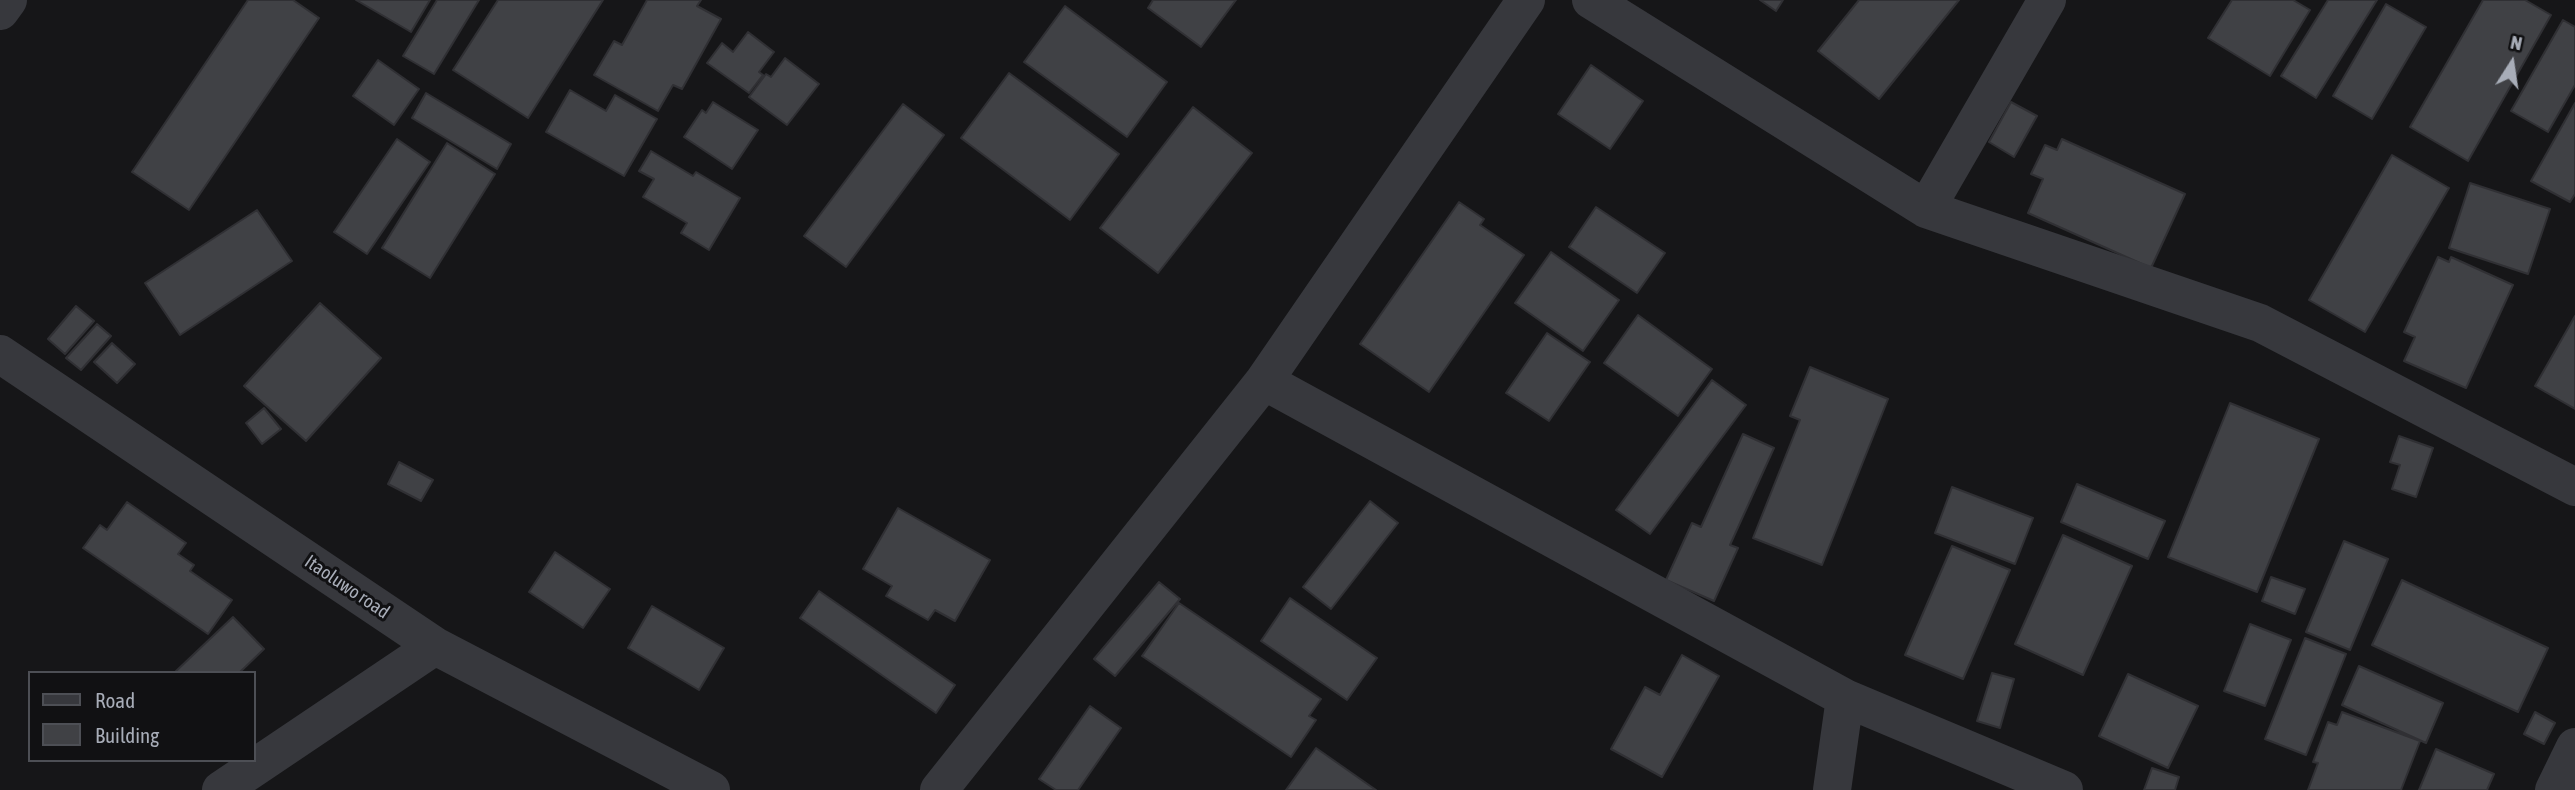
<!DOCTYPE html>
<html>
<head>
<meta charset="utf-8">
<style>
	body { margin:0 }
	#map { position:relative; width:2575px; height:790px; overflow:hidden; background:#161618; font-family:"Asap Condensed",sans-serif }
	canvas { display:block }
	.legend { position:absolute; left:28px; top:671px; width:228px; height:91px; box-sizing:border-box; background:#111113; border:2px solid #4d4f55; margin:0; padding:9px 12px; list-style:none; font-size:21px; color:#a8adb8 }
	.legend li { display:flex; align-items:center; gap:14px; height:35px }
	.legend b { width:35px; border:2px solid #4d4f55 }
	.north { position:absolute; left:2477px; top:28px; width:70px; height:70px; -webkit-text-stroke:5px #111113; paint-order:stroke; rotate:12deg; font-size:19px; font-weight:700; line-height:28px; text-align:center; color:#a8adb8 }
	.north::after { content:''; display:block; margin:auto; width:24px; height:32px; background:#a8adb8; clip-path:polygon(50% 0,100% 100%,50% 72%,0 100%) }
</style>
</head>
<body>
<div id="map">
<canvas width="2575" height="790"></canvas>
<ul class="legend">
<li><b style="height:9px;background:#37383d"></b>Road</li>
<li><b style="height:19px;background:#404145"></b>Building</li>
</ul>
<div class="north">N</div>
</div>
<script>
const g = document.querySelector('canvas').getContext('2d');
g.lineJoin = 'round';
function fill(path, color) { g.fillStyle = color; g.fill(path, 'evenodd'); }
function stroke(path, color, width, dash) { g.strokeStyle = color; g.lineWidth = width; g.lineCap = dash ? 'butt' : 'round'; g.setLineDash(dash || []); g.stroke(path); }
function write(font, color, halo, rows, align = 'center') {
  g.font = font + ' "Asap Condensed",sans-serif'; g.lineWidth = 6; g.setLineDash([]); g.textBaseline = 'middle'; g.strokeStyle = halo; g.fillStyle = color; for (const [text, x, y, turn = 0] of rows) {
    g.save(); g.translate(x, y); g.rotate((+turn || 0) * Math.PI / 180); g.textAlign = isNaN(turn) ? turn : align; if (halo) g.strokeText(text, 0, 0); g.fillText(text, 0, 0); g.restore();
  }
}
const building = new Path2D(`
	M248,0H293L319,18L189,210L132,172Z
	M356,0H430L411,32Z
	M437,0H479L434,74L403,56Z
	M498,0H603L528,118L453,70Z
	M647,0H701L697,6L721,19L682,89L673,85L658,111L594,75L614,41L622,45Z
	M1153,0H1236L1201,47L1148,8Z
	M1760,0H1783L1776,11Z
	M1859,0H1959L1879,99L1818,51Z
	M2232,0H2293L2310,10L2270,76L2208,38Z
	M2328,0H2377L2316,98L2281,76Z
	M2483,0H2525L2551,15L2468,161L2410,127Z
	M2386,4L2426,27L2372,119L2333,96Z
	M1065,6L1167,82L1127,137L1024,62Z
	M2563,20L2575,27V85L2548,132L2511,111Z
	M748,32L774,52L759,72L763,75L749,93L707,63L722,43L733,52Z
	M785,58L819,84L787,125L749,97L766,74L771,77Z
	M378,60L419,89L394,125L353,96Z
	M1591,65L1643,101L1610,149L1558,114Z
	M1009,73L1119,154L1070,220L961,138Z
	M570,90L606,111L615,95L657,119L624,176L546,132Z
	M426,93L511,144L497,169L412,118Z
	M713,102L758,130L732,169L684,137L702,110L706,113Z
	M2011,102L2037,116L2014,157L1989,142Z
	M2575,103V194L2570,202L2531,181Z
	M903,104L944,135L846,267L804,236Z
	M1193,107L1252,153L1158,273L1100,228Z
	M397,139L430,162L367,254L334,232Z
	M2062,139L2185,194L2151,268L2028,213L2043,179L2031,174L2045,145L2057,150Z
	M447,143L495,174L430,278L382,248Z
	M651,151L693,176L696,172L740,198L709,250L681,233L687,223L643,197L654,179L639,171Z
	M2392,155L2449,188L2365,332L2309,300Z
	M2470,183L2550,209L2528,274L2449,248Z
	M1459,202L1484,219L1480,225L1524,255L1429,392L1360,344Z
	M1596,207L1665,253L1637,293L1569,247Z
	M257,210L292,261L180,335L145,283Z
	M1551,252L1619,300L1583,351L1515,303Z
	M2438,257L2449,262L2451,257L2513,285L2466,388L2404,361L2415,337L2404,332Z
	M320,303L381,358L306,441L244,386Z
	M76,306L94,321L65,354L48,339Z
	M1638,315L1712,369L1678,416L1604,363Z
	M2575,316V409L2535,386Z
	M97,324L111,336L81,370L66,358Z
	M1547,333L1590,362L1549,421L1506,393Z
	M112,343L135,364L117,383L94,362Z
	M1810,367L1888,399L1822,565L1753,538L1800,420L1790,416Z
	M1712,380L1746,405L1650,534L1616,510Z
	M2230,403L2319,439L2257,592L2168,557Z
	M264,408L281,429L262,444L246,423Z
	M1743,434L1774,448L1730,545L1738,548L1714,601L1666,580L1692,523L1701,527Z
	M2399,436L2433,448L2416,497L2392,489L2400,465L2390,462Z
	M399,462L433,480L421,501L388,484Z
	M2077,484L2165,521L2148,559L2061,522Z
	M1952,487L2033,518L2015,564L1935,533Z
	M1370,501L1398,523L1331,609L1303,587Z
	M127,502L186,543L178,554L194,565L190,571L232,600L208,634L83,548L100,525L107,530Z
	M898,508L990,560L955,621L935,610L928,620L886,596L892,586L863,569Z
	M2063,535L2132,566L2083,675L2015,644Z
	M2344,541L2388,559L2350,650L2306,632Z
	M1952,546L2010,570L1963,679L1905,655Z
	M555,552L610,589L583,628L529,592Z
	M2271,577L2305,589L2295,614L2262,601Z
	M2402,580L2548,648L2518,712L2372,645Z
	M1159,582L1180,599L1115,676L1094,659Z
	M819,591L955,685L936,713L800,618Z
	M1290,598L1377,658L1347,700L1261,641Z
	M1179,603L1321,699L1309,716L1316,720L1291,757L1142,656Z
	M652,606L724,648L699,690L628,648Z
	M233,617L264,649L239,673H174Z
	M2250,624L2291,640L2265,706L2224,691Z
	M2305,638L2346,654L2306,755L2265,739Z
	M1682,655L1719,676L1662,777L1611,749L1645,687L1660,695Z
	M2359,666L2443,703L2426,743L2342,705Z
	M1992,673L2014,679L2000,728L1977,721Z
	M2128,674L2198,706L2168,768L2099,736Z
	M1090,706L1121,728L1078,790H1056L1039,779Z
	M2342,712L2420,741L2401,790H2308L2318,763L2313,762L2328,722L2337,725Z
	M2535,712L2555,723L2544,744L2524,734Z
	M1316,748L1376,790H1286Z
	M2436,749L2494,774L2487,790H2419Z
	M2152,768L2179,777L2175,790H2144Z`);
const minor = new Path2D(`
	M1591,0L1926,209L2260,323L2575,487
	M0,11L8,0
	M1926,209L2047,0
	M0,354L435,646L711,790
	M1264,381L1845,698
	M221,790L435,646
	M939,790L1264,381L1526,0
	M1832,790L1845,698L2064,790
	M2554,790L2575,747`);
const streetNames = [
	["Itaoluwo road",347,587,34]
];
fill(building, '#404145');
stroke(building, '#303034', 2);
stroke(minor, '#37383d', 38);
write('19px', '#a8adb8', '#111113', streetNames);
</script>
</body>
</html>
